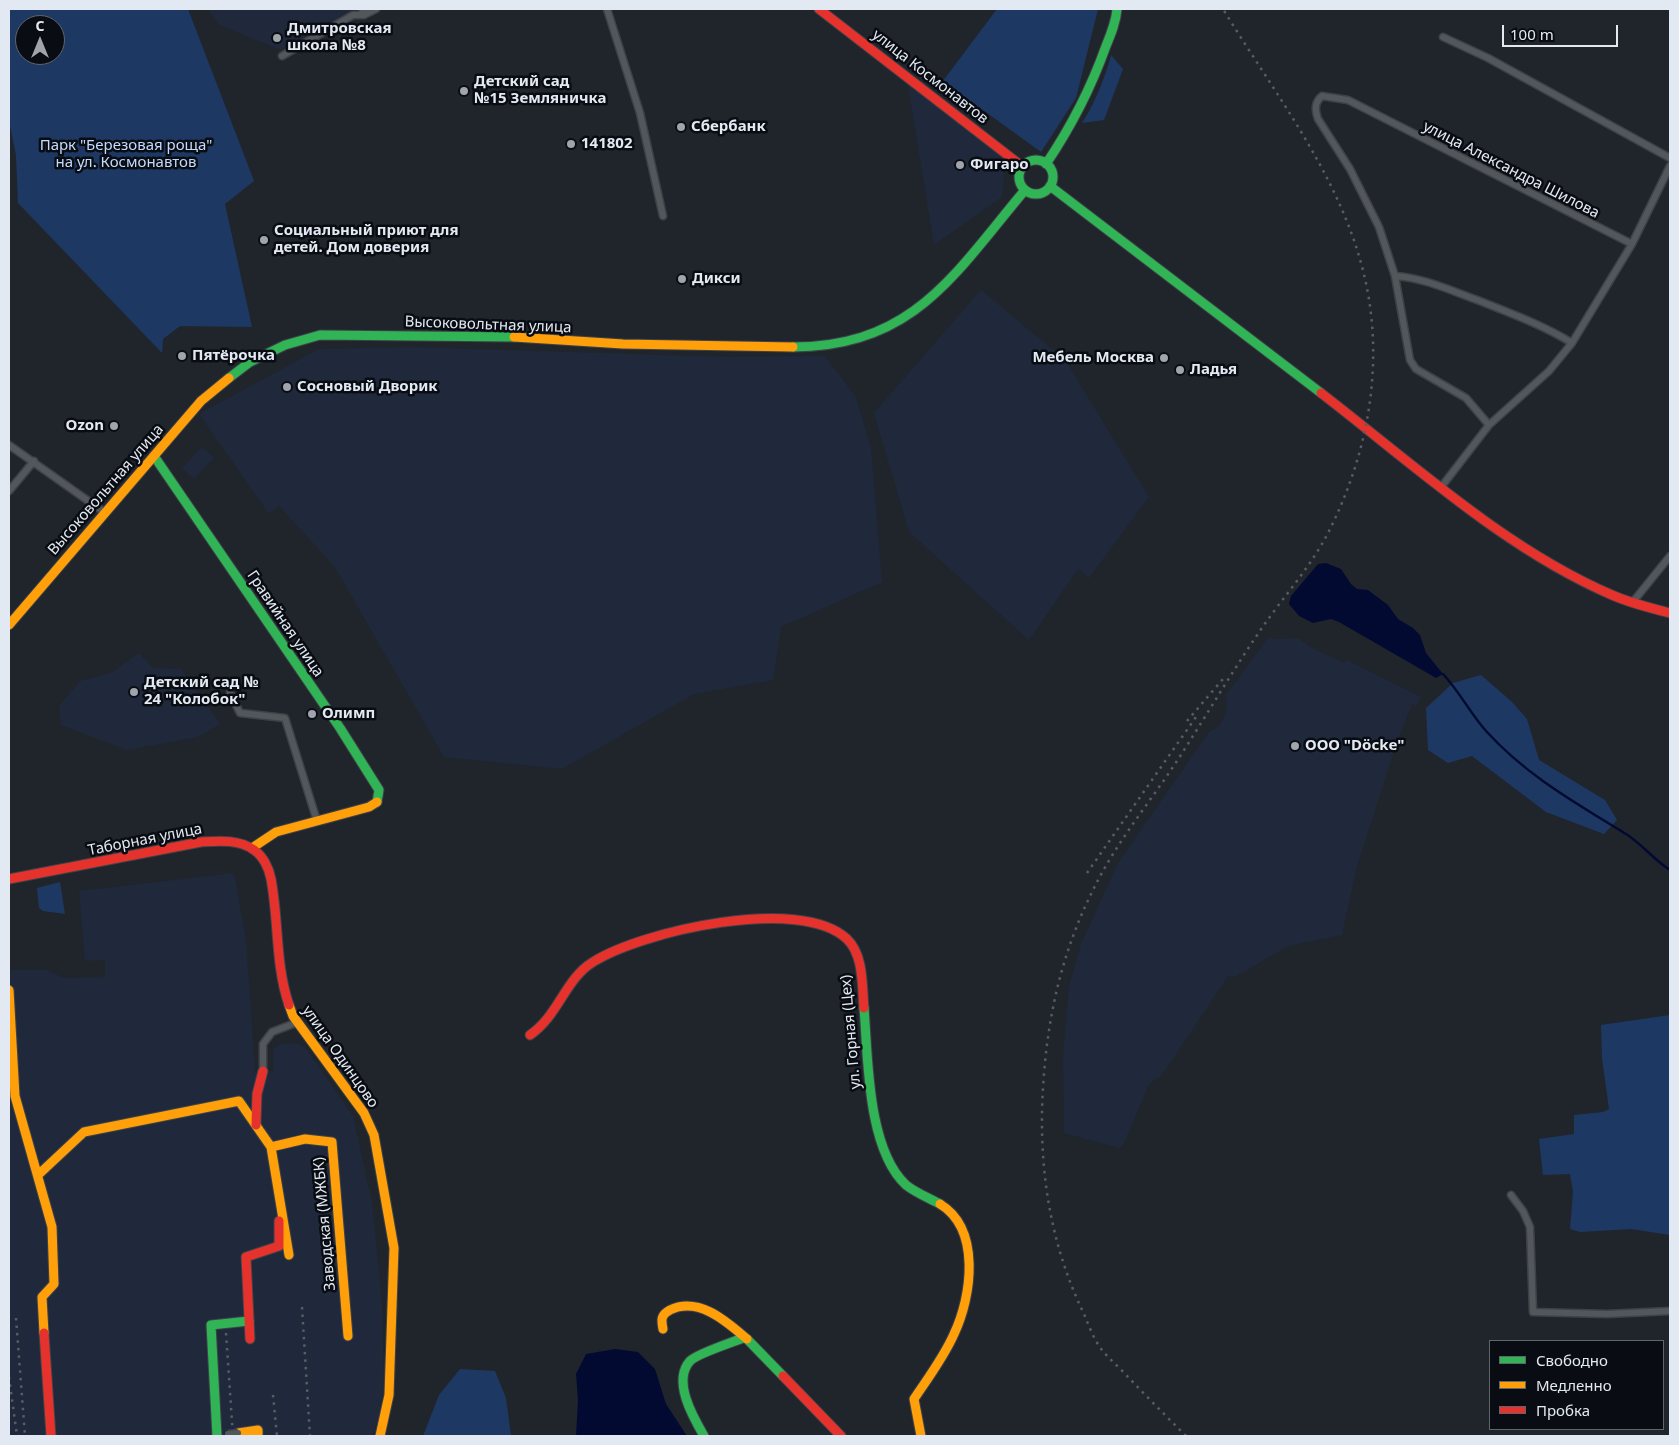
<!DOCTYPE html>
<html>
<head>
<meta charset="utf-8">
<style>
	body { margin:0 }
	#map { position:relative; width:1679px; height:1445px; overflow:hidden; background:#20252c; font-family:"Noto Sans",sans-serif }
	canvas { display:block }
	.frame { position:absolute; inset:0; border:10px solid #e3e9f2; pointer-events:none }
	.legend { position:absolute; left:1489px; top:1340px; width:175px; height:90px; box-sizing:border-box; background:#090d13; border:1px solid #60656c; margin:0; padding:6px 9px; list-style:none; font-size:15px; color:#e3e9f2 }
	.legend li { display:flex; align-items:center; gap:10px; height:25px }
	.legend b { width:25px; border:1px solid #60656c }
	.north { position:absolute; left:15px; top:15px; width:50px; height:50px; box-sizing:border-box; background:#090d13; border:1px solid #60656c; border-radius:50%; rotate:0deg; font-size:14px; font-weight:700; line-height:20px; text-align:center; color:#e3e9f2 }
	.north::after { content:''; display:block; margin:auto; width:18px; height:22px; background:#9fa4ad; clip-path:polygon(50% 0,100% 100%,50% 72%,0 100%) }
	.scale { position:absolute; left:1502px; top:25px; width:116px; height:22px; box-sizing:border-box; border:2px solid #e3e9f2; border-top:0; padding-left:6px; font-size:15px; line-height:18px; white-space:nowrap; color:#e3e9f2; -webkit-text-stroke:4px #090d13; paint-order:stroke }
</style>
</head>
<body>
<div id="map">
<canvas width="1679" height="1445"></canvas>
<div class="frame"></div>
<ul class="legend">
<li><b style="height:6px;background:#30b455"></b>Свободно</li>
<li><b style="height:6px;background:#ff9f0a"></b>Медленно</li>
<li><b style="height:6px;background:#e5322d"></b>Пробка</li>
</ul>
<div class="north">С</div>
<div class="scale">100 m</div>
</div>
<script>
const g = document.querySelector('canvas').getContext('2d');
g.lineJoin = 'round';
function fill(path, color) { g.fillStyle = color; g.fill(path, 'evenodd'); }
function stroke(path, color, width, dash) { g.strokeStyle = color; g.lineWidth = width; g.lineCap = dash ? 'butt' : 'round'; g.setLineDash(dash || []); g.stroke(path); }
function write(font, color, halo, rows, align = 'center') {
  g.font = font + ' "Noto Sans",sans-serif'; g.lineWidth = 5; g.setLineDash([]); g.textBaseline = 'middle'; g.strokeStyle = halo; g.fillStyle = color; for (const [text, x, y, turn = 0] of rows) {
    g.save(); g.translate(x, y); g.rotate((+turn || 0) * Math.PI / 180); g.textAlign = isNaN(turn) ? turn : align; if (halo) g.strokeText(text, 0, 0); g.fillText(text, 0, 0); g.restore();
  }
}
const built = new Path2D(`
	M208,9H354L281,50L219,25Z
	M907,80L1005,160L1002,197L934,245Z
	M981,290L1065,360L1149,497L1089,578L1078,569L1029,640L909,532L874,413Z
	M408,347L729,357L825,356L856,397L871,448L882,582L781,627L773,680L694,694L562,769L444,757L335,567L279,506L269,514L199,414L319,349Z
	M202,447L214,458L194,479L182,468Z
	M1269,637L1274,639L1298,638L1312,648L1344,663L1347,660L1421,697L1417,706L1412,704L1399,736L1357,866L1342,935L1288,946L1235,977L1228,976L1162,1075L1149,1084L1123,1145L1119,1148L1064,1133L1063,1056L1069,986L1081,944L1118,863L1209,732L1219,726L1227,712L1226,695Z
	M139,653L153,668L181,669L220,724L198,737L127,750L61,725L59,706L80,681L111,673Z
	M234,873L246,940L255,1071H274L273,1049L280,1044L296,1043L305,1047L353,1116L372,1203L382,1302L384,1379L379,1418L372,1436H9V970H47L64,978L105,977V960L85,961L79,891Z`);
const green = new Path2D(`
	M9,9H188L254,181L225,204L252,327L180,326L163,339L162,353L18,203L16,155L9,121ZM25,25H55V55H25Z
	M997,9H1098L1076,98L1041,152L943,81Z
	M1111,55L1123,69L1104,120L1082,123C1095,103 1105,78 1111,55Z
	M1481,675L1512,702L1527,719L1539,760L1605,800L1617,820L1604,834L1546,812L1472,756L1448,763L1428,750L1426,708L1453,683Z
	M60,882L65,914L43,911L39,908L37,888Z
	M1670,1015V1235L1631,1229L1580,1232L1570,1229L1573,1192L1570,1174L1543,1175L1539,1139L1574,1134V1115L1603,1112L1609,1109L1602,1058L1601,1025Z
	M460,1369L495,1371L506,1398L511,1436H423L439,1395Z`);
const water = new Path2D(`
	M1326,563L1341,569L1351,584L1357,589L1368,590L1388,605L1398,619L1413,628L1420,635L1426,653L1443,674L1436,678L1339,622L1331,619L1313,623L1299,616L1289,604L1291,596L1318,564Z
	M615,1349L638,1352L655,1369L666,1404L687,1436H576L578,1400L576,1374L586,1354Z`);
const stream = new Path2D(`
	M1443,674C1460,692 1471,715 1487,732C1527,776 1576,803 1626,834C1642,844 1654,860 1670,870`);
const street = new Path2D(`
	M362,9L364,15L376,9
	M607,9L640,113L663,216
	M1443,37L1488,58L1670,158
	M282,56L353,15H364
	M1395,276C1425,278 1452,291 1480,301C1512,314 1543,325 1572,343
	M1489,425L1466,398L1416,369L1410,360L1395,276L1379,227L1350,169L1318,119C1315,110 1314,103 1322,96L1348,100L1632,244
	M9,445L104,512
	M1442,486L1489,425L1549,371L1572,343L1632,244L1670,166
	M9,491L34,461
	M1632,603L1670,556
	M230,693L240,713L285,718L317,821
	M263,1071V1044L272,1032L298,1022
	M1511,1195L1523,1211L1530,1227L1533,1312L1607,1314L1670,1311`);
const fast = new Path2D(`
	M1019 177a17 17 0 1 1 34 0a17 17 0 1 1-34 0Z
	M1046,164C1071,127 1091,88 1106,46C1111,34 1116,22 1117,9
	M1050,186L1321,393
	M793,347C914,347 955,273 1025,190
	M229,378L250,362L285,345L320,335L514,337
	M154,456L340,728L379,790L377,802
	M864,1008C868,1057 867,1149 906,1185C916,1193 929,1198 940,1204
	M217,1436L211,1325L249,1321
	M704,1436C693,1417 672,1381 690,1361C696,1354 733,1342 743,1338L747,1339L783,1376`);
const slow = new Path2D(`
	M514,337L623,344L793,347
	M9,625L201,401L229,378
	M252,848L276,832L369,807L377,802
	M9,990L15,1096L52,1227L54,1284L42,1297L44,1333
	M289,1005L293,1016L364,1113L374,1135L394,1248L389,1395L380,1436
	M271,1147L305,1139L332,1142L348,1336
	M38,1175L84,1132L239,1101L271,1147L289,1255
	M663,1329C661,1319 661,1315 670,1310C699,1296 727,1322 747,1339
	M238,1433L258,1430V1436
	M921,1436L914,1399C928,1378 944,1357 954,1334C972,1296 981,1229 940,1204`);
const jam = new Path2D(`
	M819,9L1023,167
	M1321,393C1412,463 1505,549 1612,595C1630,603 1650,608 1670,613
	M9,879L201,842C218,841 239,839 254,850C263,856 269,868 271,879C279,921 275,964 289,1005
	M530,1035C559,1015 565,979 593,962C642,931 801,895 847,939C864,955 862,987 864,1008
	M256,1125L257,1094L263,1071
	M44,1333L51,1436
	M250,1339L246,1257L279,1246V1221
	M783,1376L841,1436`);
const rail = new Path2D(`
	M1187,721L1223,679
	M1087,873L1196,717
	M302,1307L310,1436
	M16,1318L25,1436
	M226,1333L233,1436
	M9,1377L17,1436
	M273,1395L277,1436
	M1186,1436C1167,1417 1148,1398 1130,1379C1121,1369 1110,1360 1102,1350C1094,1340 1089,1326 1084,1314C1053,1250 1041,1183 1042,1112C1044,1033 1058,959 1094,888C1115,845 1146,807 1173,767C1204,720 1232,671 1264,625C1285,595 1311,566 1328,533C1361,468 1378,397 1372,324C1362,203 1284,109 1223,9`);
const streetBridge = new Path2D(`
	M228,1434L238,1433`);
const markers = [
	[277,38,5,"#9fa4ad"],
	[464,91,5,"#9fa4ad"],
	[681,127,5,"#9fa4ad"],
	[571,144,5,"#9fa4ad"],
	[960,165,5,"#9fa4ad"],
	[264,240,5,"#9fa4ad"],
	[682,279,5,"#9fa4ad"],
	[182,356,5,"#9fa4ad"],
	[1164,358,5,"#9fa4ad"],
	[1180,370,5,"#9fa4ad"],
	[287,387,5,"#9fa4ad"],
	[114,426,5,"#9fa4ad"],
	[134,692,5,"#9fa4ad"],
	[312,714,5,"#9fa4ad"],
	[1295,746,5,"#9fa4ad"]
];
const poiNames = [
	["Дмитровская",287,29],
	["школа №8",287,46],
	["Детский сад",474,82],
	["№15 Земляничка",474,99],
	["Сбербанк",691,127],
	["141802",581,144],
	["Фигаро",970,165],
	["Социальный приют для",274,231],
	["детей. Дом доверия",274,248],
	["Дикси",692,279],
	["Пятёрочка",192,356],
	["Мебель Москва",1154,358,"right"],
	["Ладья",1190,370],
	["Сосновый Дворик",297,387],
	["Ozon",104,426,"right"],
	["Детский сад №",144,683],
	["24 \"Колобок\"",144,700],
	["Олимп",322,714],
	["ООО \"Döcke\"",1305,746]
];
const streetNames = [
	["улица Космонавтов",930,77,38],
	["улица Александра Шилова",1511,170,27],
	["Высоковольтная улица",488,325,2],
	["Высоковольтная улица",106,490,-49],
	["Гравийная улица",285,624,56],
	["Таборная улица",145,840,-11],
	["ул. Горная (Цех)",851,1032,-95],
	["улица Одинцово",340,1057,55],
	["Заводская (МЖБК)",325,1224,-95]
];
const parkNames = [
	["Парк \"Березовая роща\"",126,146],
	["на ул. Космонавтов",126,163]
];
fill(built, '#1f293b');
fill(green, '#1d3963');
fill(water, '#030a31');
stroke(stream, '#030a31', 2.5);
stroke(street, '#3e4248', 9);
stroke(fast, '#3e4248', 11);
stroke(slow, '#3e4248', 11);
stroke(jam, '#3e4248', 11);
stroke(street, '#52575c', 6);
stroke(fast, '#30b455', 9);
stroke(slow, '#ff9f0a', 9);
stroke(jam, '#e5322d', 9);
stroke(rail, '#595c62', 2.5, [2.5, 5]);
stroke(streetBridge, '#3e4248', 9, []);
stroke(streetBridge, '#52575c', 6);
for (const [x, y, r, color] of markers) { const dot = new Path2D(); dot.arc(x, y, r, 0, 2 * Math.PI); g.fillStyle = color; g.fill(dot); stroke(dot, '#090d13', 2); }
write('bold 15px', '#e3e9f2', '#090d13', poiNames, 'left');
write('15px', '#e3e9f2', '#090d13', streetNames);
write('15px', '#c3dbff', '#090d13', parkNames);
</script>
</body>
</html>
